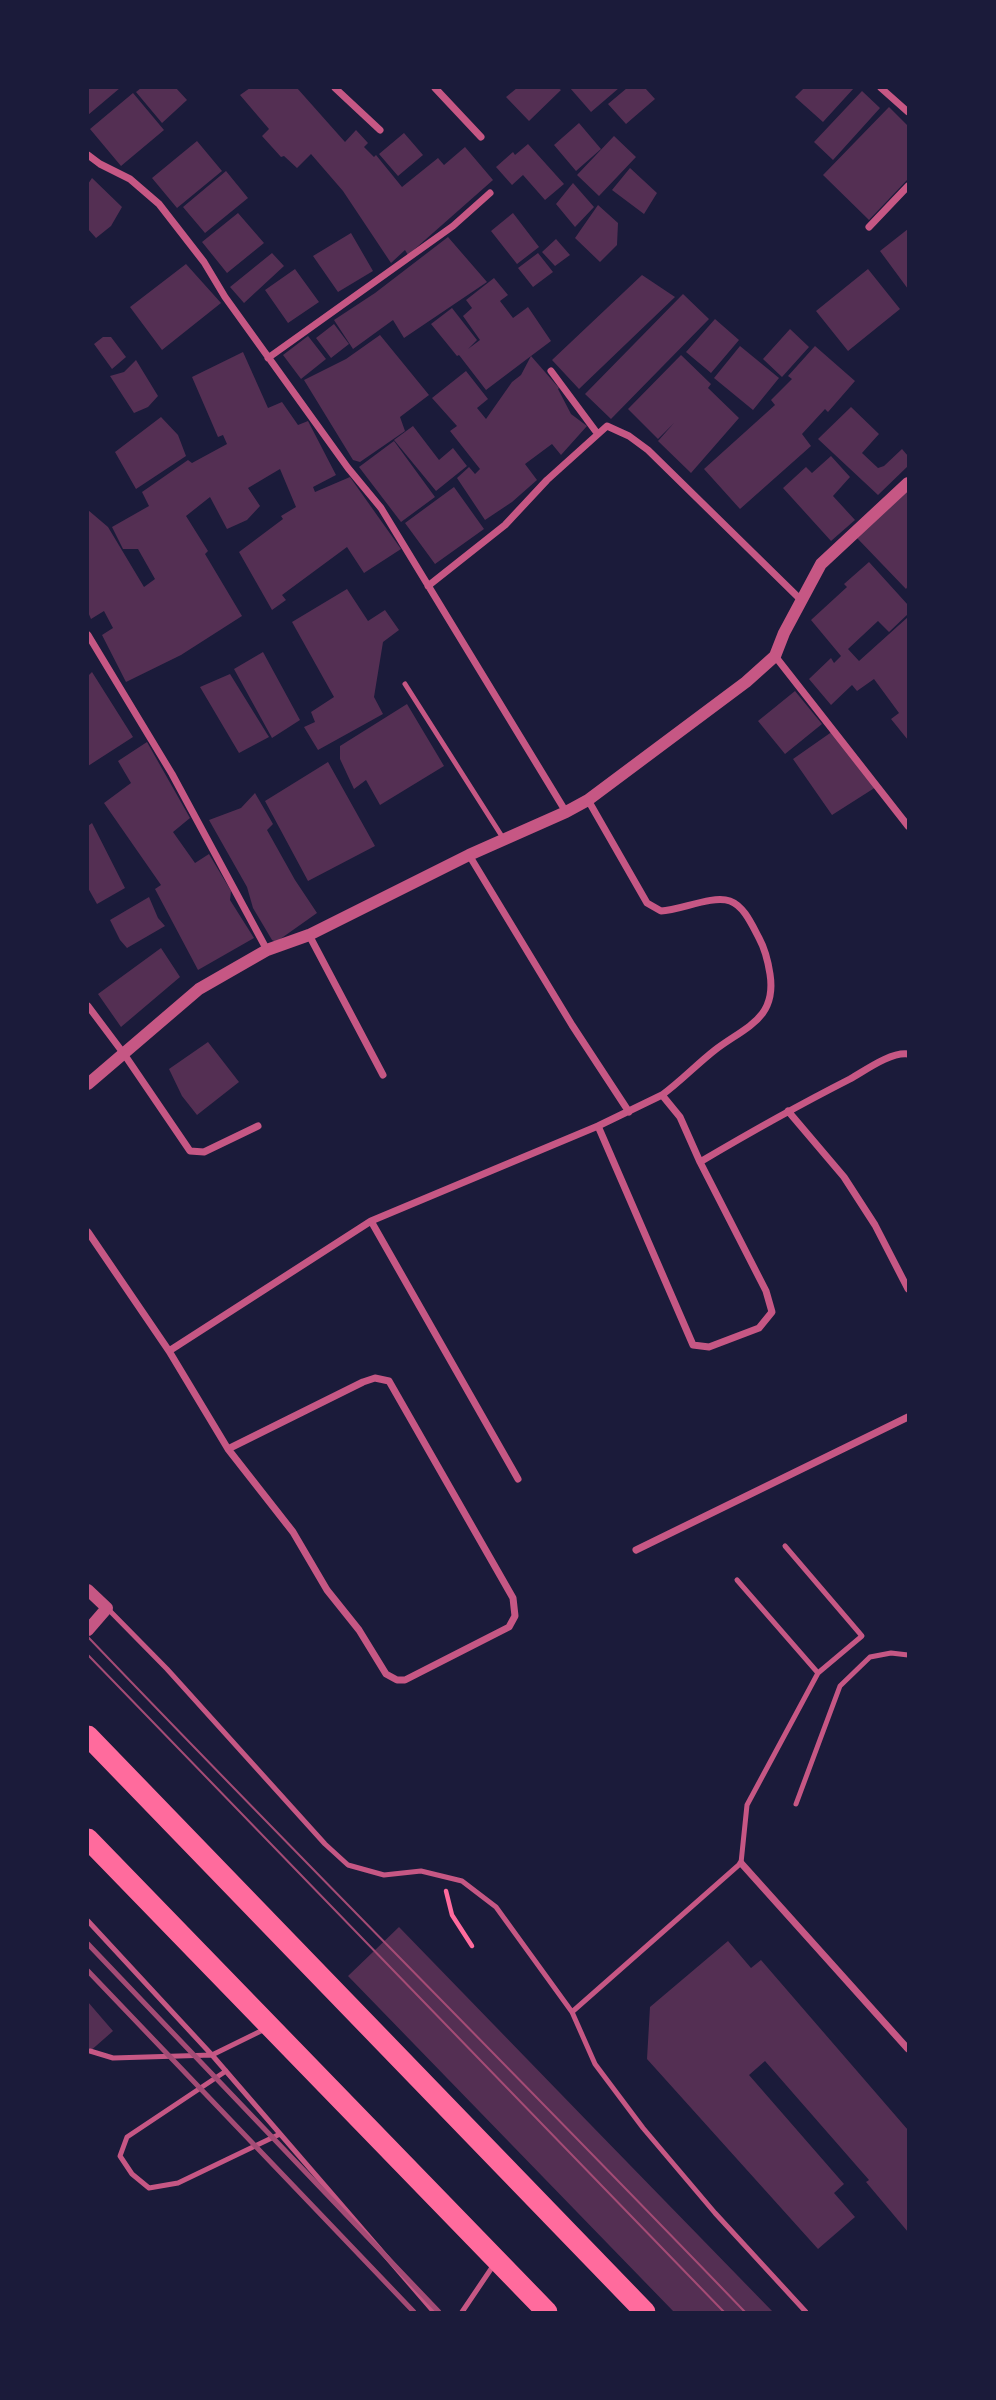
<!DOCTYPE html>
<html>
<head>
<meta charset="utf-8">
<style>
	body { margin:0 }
	#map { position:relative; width:996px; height:2400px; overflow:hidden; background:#1b1b3a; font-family:Montserrat,sans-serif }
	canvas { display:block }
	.frame { position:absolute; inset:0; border:89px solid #1b1b3a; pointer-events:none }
</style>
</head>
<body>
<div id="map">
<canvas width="996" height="2400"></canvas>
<div class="frame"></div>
</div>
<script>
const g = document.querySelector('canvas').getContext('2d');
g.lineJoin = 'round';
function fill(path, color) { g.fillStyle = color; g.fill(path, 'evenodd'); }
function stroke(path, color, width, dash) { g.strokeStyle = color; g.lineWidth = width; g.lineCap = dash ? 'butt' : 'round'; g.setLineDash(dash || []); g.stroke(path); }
const building = new Path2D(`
	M88,88H120L88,115Z
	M141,88H176L187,100L162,123L136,92Z
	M250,88H297L345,142L356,130L368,143L364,147L374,157L376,155L402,187L438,158L444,165L465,147L493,180L408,255L405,250L391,263L343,191L311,154L297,168L284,156L281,157L262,136L269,129L240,95Z
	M517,88H558L561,90L529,121L506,97Z
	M570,88H619L591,112Z
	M627,88H645L655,99L626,124L608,104Z
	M804,88H854L823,122L795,97Z
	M862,91L880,108L833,160L814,142Z
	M133,93L164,130L121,166L90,129Z
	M889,107L908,126V179L869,220L823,175Z
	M579,123L601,149L576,171L554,145Z
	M404,133L423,155L398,176L379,154Z
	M614,136L636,157L599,196L577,175Z
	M197,141L222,171L177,208L152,178Z
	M528,144L564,184L545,200L523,175L512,185L496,167L513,152L515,155Z
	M630,168L657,193L644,214L612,190Z
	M226,171L248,198L205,233L183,207Z
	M92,178L122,207L111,226L96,238L88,229V184Z
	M573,183L594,207L575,227L556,204Z
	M598,205L618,223L617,245L600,262L575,238Z
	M238,213L264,243L227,273L202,242Z
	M513,213L539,247L517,264L491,231Z
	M908,229V289L880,251Z
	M351,233L373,271L338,292L313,256Z
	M448,237L487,282L404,338L393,320L353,349L334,320L375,293Z
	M556,239L570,255L555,266L542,252Z
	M272,253L284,266L244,303L230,287Z
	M538,253L553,272L533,287L518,268Z
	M186,264L221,303L162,350L130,307Z
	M295,269L319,302L288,323L265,290Z
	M868,269L900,309L848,351L816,311Z
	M642,275L675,297L579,389L552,360Z
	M494,278L508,295L500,301L513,318L528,307L551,341L531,356L559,388L558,389L571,414L587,426L561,455L552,444L525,464L537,480L512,502L485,520L457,478L469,467L475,474L480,469L450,431L457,426L432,398L466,371L488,399L477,408L486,419L512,382L521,375L531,356L486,390L459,355L457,356L431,324L452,308L477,340L468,349L480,340L463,316L472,308L466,300Z
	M683,294L709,319L611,419L585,394Z
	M715,319L739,340L711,373L686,352Z
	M334,324L349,344L331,358L316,338Z
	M790,329L809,347L782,377L763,359Z
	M380,335L429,395L400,417L405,431L360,462L353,460L304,380L346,359Z
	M308,336L326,359L301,379L283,355Z
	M103,337H111L126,357L112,369L94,344Z
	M740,346L779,378L753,410L714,378Z
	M815,346L855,381L828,412L825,409L802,434L811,446L740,509L704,469L775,405L771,400L792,379L788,376Z
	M243,352L268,408L282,402L298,425L308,421L336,475L313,487L315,492L350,477L401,549L364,573L347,547L282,595L286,600L272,610L239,552L283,519L281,516L296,507L280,469L248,488L260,506L247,520L227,529L210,497L186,516L208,551L205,554L242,616L181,655L126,682L102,635L113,628L104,611L91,619L88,612V510L108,527L144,587L155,579L138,549H123L112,527L149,506L142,492L188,460L192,463L227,444L223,435L218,437L192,377Z
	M681,355L711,384L708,388L739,418L691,473L658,441L674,423L658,439L628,409Z
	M136,360L158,396L148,407L134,413L110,376L124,372Z
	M851,407L879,434L862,453L878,468L884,466L902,449L908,456V466L878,495L818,439Z
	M161,417L178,435L186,456L136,489L115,452Z
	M413,426L439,460L453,448L467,466L436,491L394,440Z
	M394,441L435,497L401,522L359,467Z
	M831,456L850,477L833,496L855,520L831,541L783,488L806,467L812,473Z
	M454,487L484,529L435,564L405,523Z
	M908,490V586L906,589L857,538Z
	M869,562L908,605V614L889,632L878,621L848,649L859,661L908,617V740L891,719L899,713L874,679L857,691L852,685L831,705L809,679L831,658L834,663L841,656L811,620L847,587L844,584Z
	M347,589L368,621L385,610L399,630L383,642L374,697L383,714L318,750L304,727L315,722L311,712L334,697L292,622Z
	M263,652L300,720L272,738L234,669Z
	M92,672L133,737L88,766V676Z
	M230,674L269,737L239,753L200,687Z
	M795,691L822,724L785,754L758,721Z
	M407,704L444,766L380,805L366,780L354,789L340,759V746Z
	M833,731L876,787L832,815L793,759Z
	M147,742L190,818L173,832L195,863L209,854L231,891L230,900L254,938L198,970L155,889L161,885L104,803L131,783L118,761Z
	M328,762L375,846L308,881L265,801Z
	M255,793L273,824L267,830L295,880L317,913L276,942L272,940L253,908L247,887L209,820L241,808Z
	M92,823L125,888L97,904L88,888V826Z
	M149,897L158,918L165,926L127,948L120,940L110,920Z
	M161,948L180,977L121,1027L98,994Z
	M208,1042L239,1082L197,1115L182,1096L169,1069Z
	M399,1927L591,2125L773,2312H674L348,1976Z
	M728,1941L751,1968L761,1960L908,2130V2232L866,2182L869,2180L765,2061L749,2075L844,2184L834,2193L855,2217L818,2249L647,2059L650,2007Z
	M88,2002L113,2031L88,2053Z`);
const path = new Path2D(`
	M446,1891L452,1915L472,1946`);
const service = new Path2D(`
	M405,684L503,838
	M785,1546L862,1636L818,1673
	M737,1580L818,1673L747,1805L741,1863L572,2012L595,2064L643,2128L715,2213L806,2312
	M107,1608L167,1669L325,1844L348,1865L384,1875L421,1871L462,1881L496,1907L572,2012
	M796,1804L840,1686L870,1657L891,1653L908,1655
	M88,1921L212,2055L434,2312
	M90,2051L113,2058L212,2055L265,2029
	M226,2071L127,2137L120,2156L132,2174L149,2188L178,2183L280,2134
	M462,2312L493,2266`);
const minor = new Path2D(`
	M335,88L380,130
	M435,88L481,137
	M881,88L908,112
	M88,155L100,164L130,179L159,204L204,262L225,297L348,468L381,508L566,812
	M869,227L908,186
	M268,358L453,226L490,193
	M551,371L597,433
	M428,586L505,525L547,480L607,426L629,436L648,450L801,600
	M88,635L172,774L267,950
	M775,656L908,826
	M588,800L647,903L661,911C681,910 712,895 730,901C744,906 752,925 759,938C765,949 768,961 770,974C777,1019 745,1027 715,1050C697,1064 681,1081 662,1095
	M469,855L572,1025L629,1112
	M309,935L383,1075
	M88,1006L124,1054L190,1151L204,1152L258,1126
	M788,1111L844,1177L875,1225L908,1289
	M598,1126L693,1345L709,1347L759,1328L772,1312L766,1291L700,1162
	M371,1221L518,1479
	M88,1232L169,1351L228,1449L293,1532L327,1590L359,1630L386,1674L397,1680H405L509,1627L515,1616L513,1598L389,1381L375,1378L363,1382L228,1449
	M169,1351L371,1221L598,1126L662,1095L680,1117L700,1162C749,1133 799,1105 850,1079C866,1070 890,1052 908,1054
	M636,1550L908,1417
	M741,1863L908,2049`);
const tertiary = new Path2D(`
	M88,1084L199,989L267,950L309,935L469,855L566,812L588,800L746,682L775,656L784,633L821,564L908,483
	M88,1590L107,1608L88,1630`);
const motorway = new Path2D(`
	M88,1736L645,2312
	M88,1839L547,2312`);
const tram = new Path2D(`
	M88,1637C305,1864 528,2086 745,2312
	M88,1655L724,2312`);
const rail = new Path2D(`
	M88,1944L439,2312
	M88,1971L414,2312`);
fill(building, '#542f53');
stroke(path, '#ff6b9d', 4.5);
stroke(service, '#c65784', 5);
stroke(minor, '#c65784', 7);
stroke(tertiary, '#c65784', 12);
stroke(motorway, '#ff6b9d', 21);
stroke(tram, '#a44b75', 2);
stroke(rail, '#a44b75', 5);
</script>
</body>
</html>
